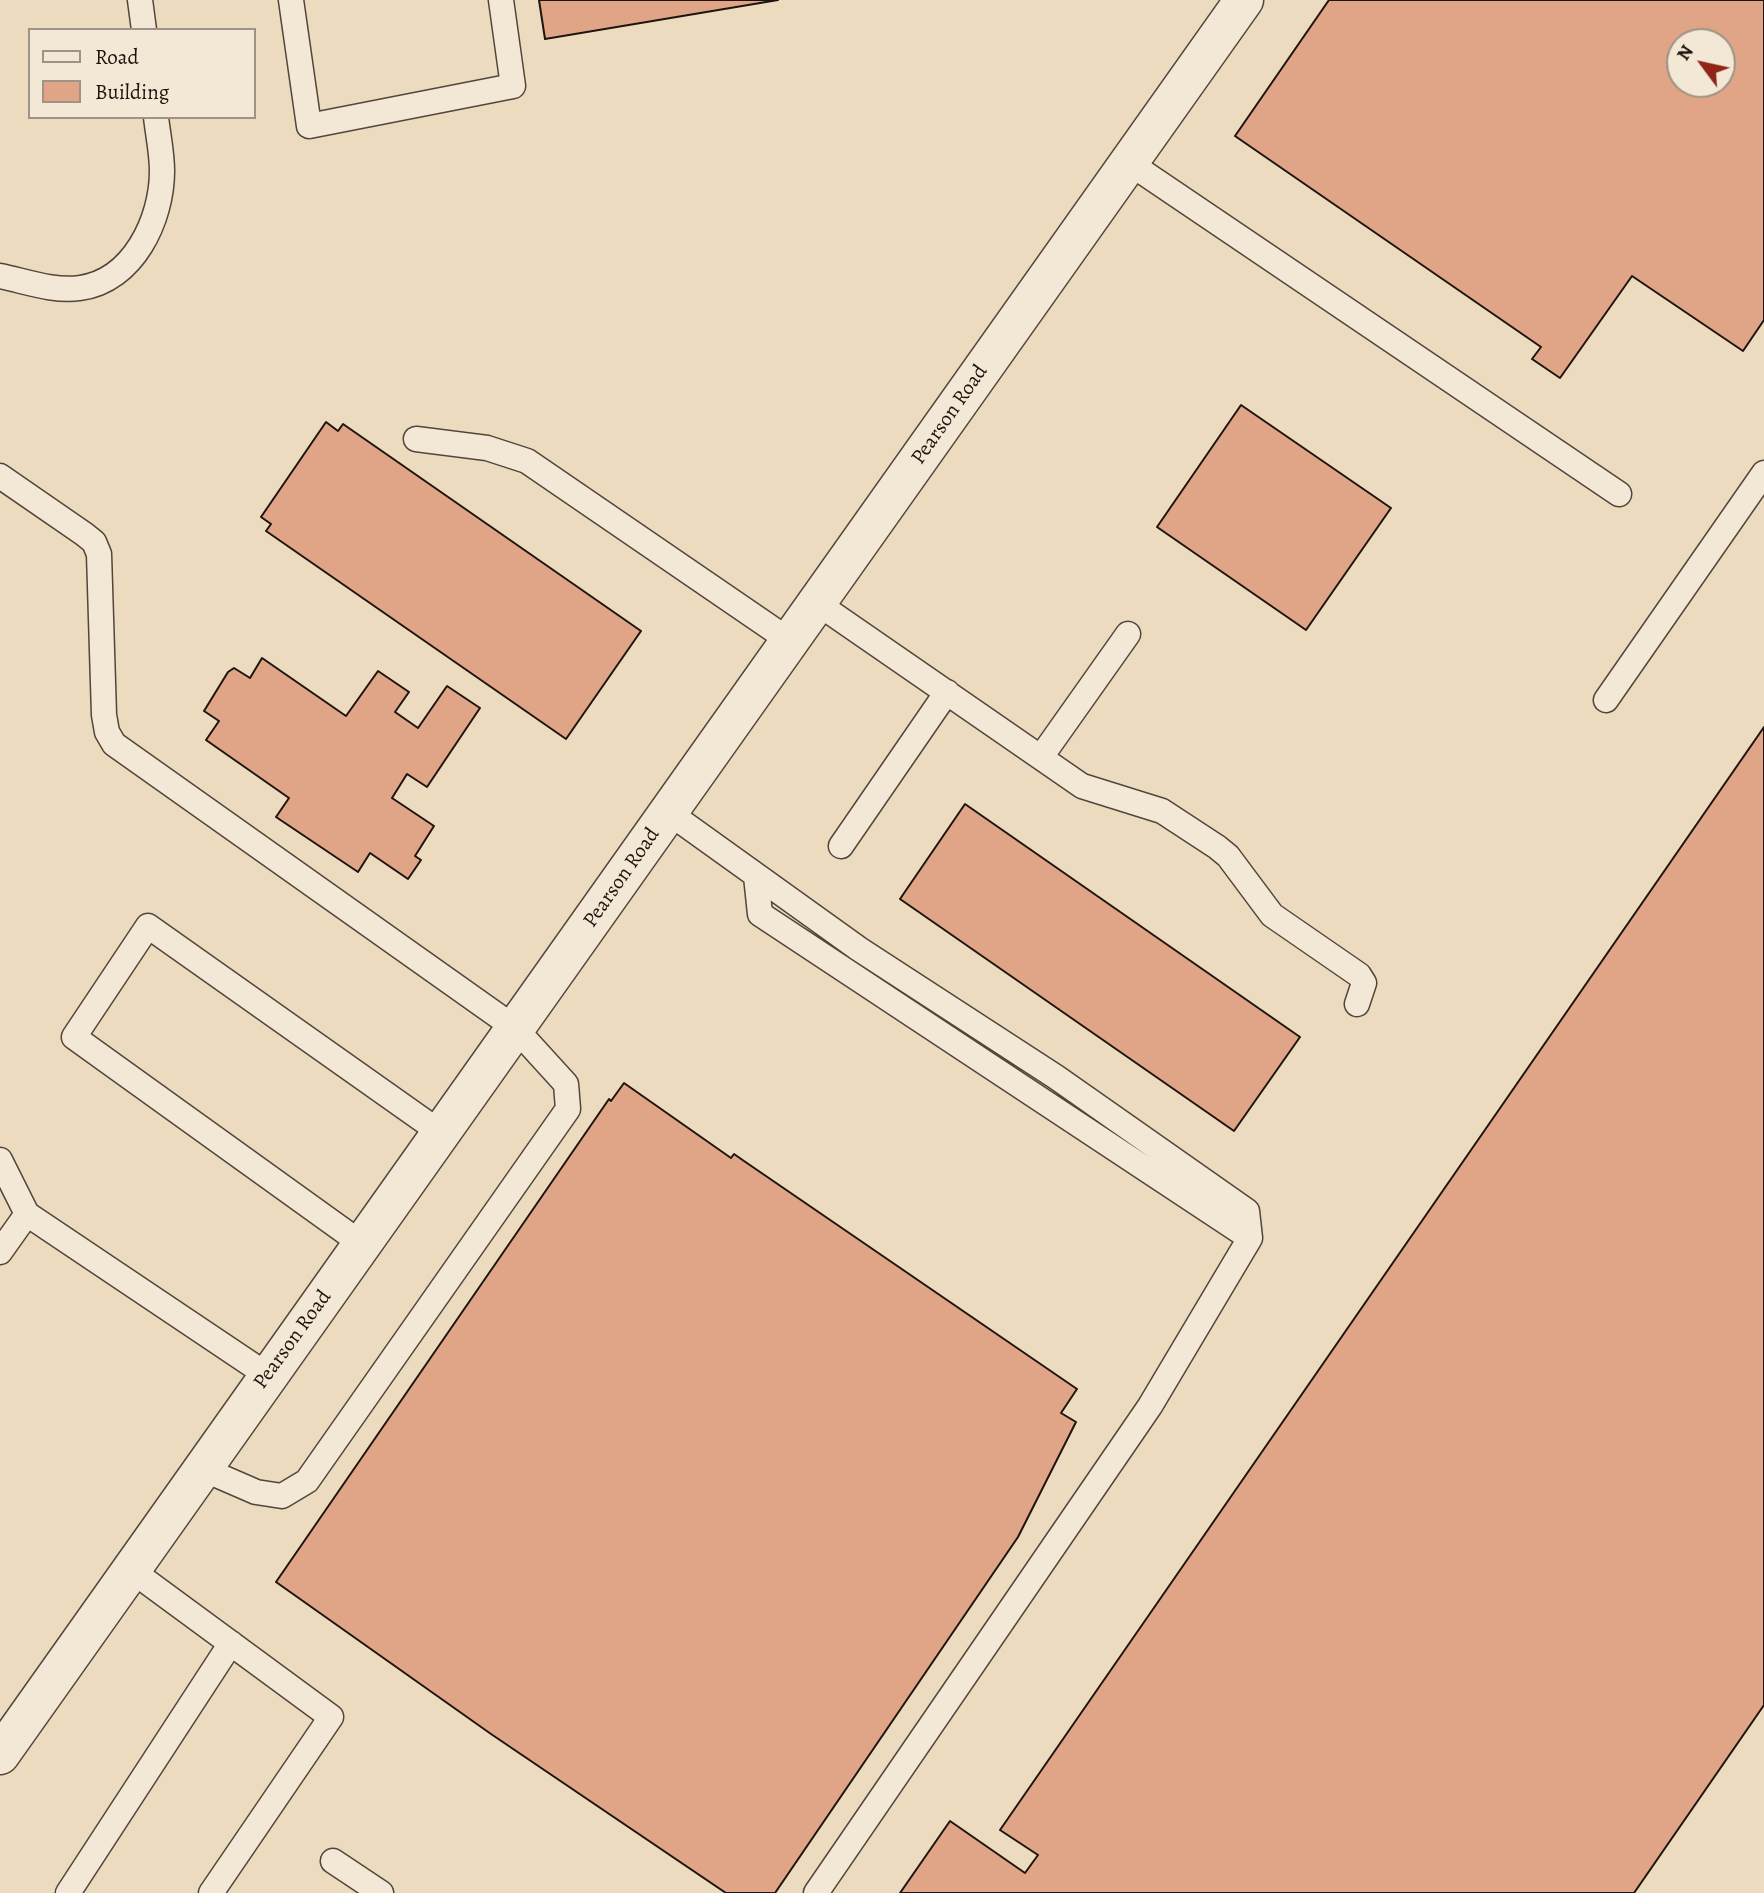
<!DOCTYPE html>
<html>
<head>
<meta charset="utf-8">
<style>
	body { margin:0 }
	#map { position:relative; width:1764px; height:1893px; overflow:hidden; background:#ecdbbe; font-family:Alegreya,serif }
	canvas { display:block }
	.legend { position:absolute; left:28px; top:28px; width:228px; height:91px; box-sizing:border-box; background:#f3e8d5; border:2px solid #9e9386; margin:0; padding:9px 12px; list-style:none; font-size:21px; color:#1f140f }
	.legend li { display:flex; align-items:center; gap:14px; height:35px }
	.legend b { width:35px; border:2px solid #9e9386 }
	.north { position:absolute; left:1666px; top:28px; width:70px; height:70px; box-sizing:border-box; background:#f3e8d5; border:2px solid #9e9386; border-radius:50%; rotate:303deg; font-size:19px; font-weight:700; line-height:28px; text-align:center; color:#1f140f }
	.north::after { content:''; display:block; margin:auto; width:24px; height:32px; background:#8f2418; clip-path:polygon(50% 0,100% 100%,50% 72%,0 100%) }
</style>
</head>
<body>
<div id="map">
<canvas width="1764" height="1893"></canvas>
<ul class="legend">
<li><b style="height:9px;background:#f3e8d5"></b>Road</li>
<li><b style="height:19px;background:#dfa586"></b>Building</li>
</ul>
<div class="north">N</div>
</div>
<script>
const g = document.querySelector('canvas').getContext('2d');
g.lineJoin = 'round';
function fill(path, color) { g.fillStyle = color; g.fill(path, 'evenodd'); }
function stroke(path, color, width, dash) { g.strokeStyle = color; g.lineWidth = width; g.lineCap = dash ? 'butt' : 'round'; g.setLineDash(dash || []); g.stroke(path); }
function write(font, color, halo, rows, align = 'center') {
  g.font = font + ' Alegreya,serif'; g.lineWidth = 5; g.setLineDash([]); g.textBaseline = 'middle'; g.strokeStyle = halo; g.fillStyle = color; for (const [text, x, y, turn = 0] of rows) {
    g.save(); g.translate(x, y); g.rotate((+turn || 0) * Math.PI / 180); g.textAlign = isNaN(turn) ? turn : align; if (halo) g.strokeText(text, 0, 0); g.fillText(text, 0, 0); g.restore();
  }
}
const building = new Path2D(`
	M539,0H778L545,39Z
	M1329,0H1764V320L1743,351L1632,276L1560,378L1532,359L1541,347L1235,136ZM1680,42H1722V84H1680Z
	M1241,405L1391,508L1306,630L1157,527Z
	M326,422L338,431L343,424L641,631L566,739L266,531L271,524L261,517Z
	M262,658L346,716L378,671L409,692L395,712L418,728L447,686L480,708L427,787L407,774L392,798L434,826L415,856L421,860L408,879L370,853L358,872L276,817L289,798L206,740L219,721L204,711L228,672L234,668L250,678Z
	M1764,727V1705L1634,1893H900L950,1821L1025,1873L1038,1855L1000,1830Z
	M965,804L1300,1037L1234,1131L900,899Z
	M624,1083L731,1158L734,1154L744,1161L1077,1389L1061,1413L1076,1422L1018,1537L775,1893H726L491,1734L276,1582L609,1099L611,1101Z`);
const service = new Path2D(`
	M140,0L144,30
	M291,0L309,126L513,86L501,0
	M1128,162L1619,494
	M0,276C25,281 54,292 80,288C133,281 162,220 162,171C162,153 158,135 156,117
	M416,439L487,448L527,461L790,641
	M0,476L84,534L94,542L99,554L104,715L107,732L114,744L515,1028L566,1084L568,1109L307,1481L282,1496L256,1492L203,1469
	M817,603L1082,786L1162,811L1217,847L1228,856L1272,915L1359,975L1364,983L1357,1004
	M1606,700L1764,473
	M1041,757L1128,634
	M668,812L859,949L1056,1077L1247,1211L1250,1238L1150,1406L816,1893
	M841,846L947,692
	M756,876L760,914L1250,1238
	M0,1160L27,1214L267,1375
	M362,1244L74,1037L148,926L441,1133
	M0,1252L27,1214
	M131,1570L331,1717L211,1893
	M333,1861L381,1893
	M68,1893L231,1643`);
const minor = new Path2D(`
	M0,1755L1244,0`);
const streetNames = [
	["Pearson Road",950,415,-55],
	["Pearson Road",622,878,-55],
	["Pearson Road",293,1340,-54]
];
fill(building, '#dfa586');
stroke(building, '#1f140f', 2);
stroke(service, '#52463b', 27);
stroke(minor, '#52463b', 41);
stroke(service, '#f3e8d5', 24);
stroke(minor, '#f3e8d5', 38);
write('21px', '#1f140f', '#f3e8d5', streetNames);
</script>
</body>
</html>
